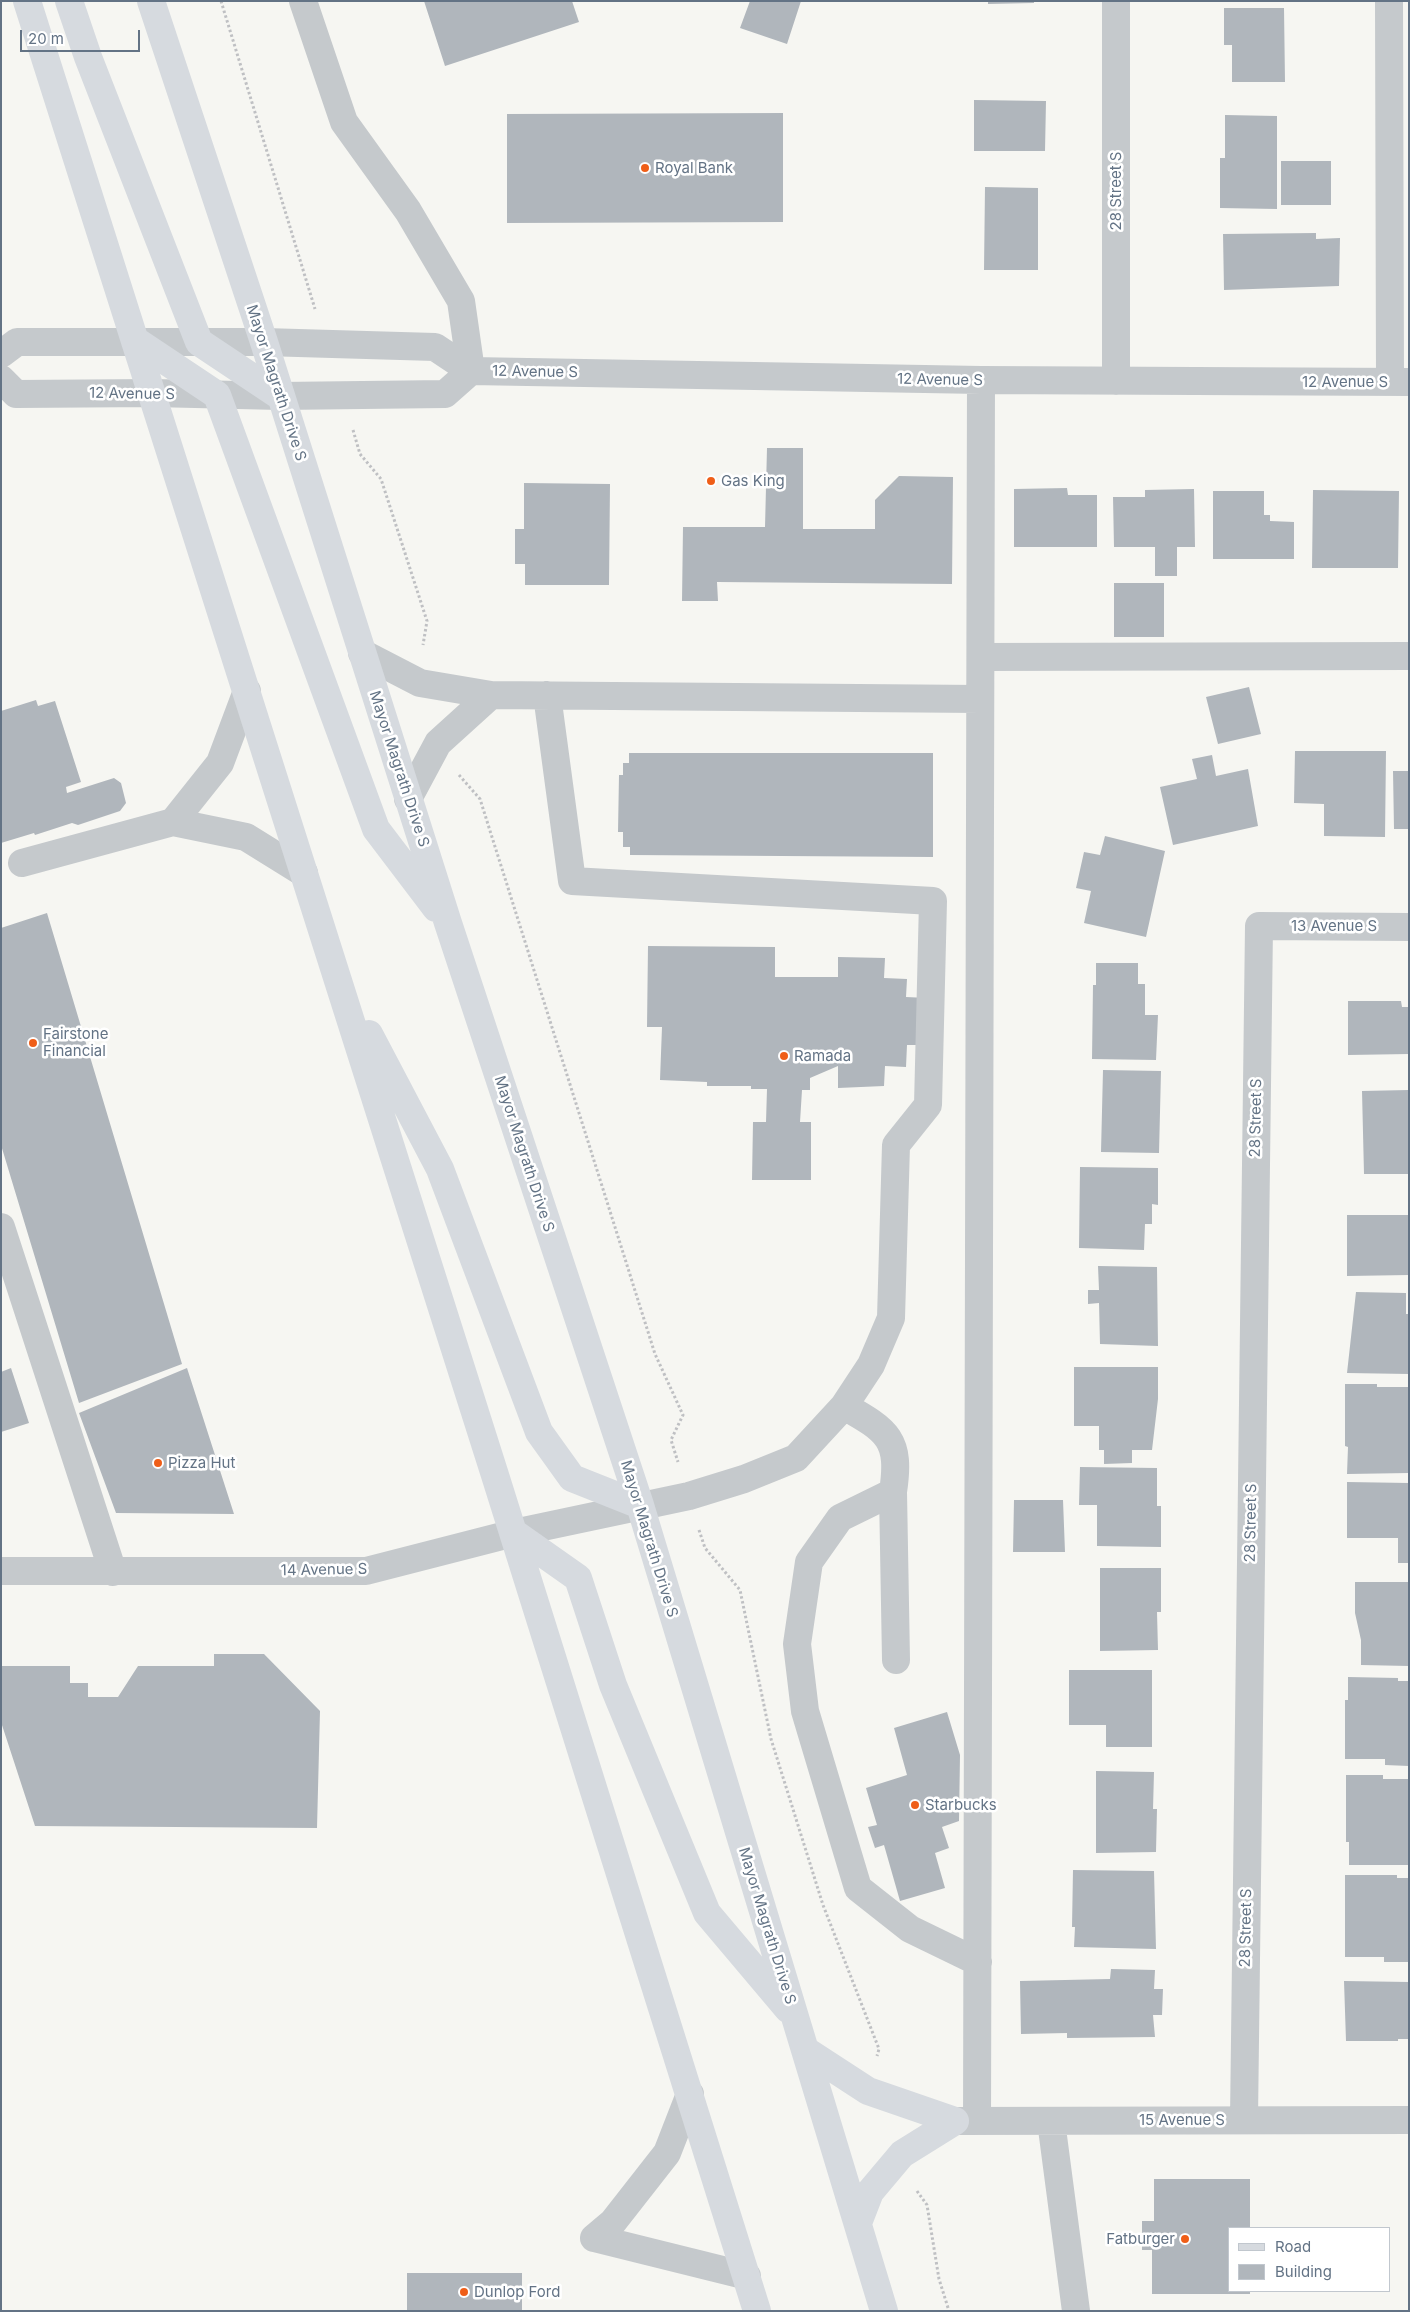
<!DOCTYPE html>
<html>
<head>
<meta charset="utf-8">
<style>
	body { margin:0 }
	#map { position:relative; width:1410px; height:2312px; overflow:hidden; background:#f6f6f2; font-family:Inter,sans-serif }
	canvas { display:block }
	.frame { position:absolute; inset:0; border:2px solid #637385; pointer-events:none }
	.legend { position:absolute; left:1228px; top:2227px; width:162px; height:65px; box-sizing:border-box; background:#fff; border:1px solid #c1c7ce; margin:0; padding:6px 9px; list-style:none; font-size:15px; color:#637385 }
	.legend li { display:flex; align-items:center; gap:10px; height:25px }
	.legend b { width:25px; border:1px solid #c1c7ce }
	.scale { position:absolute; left:20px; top:30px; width:120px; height:22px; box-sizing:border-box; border:2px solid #637385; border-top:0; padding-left:6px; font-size:15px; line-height:18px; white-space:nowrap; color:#637385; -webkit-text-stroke:4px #fff; paint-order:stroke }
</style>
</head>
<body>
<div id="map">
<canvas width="1410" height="2312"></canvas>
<div class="frame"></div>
<ul class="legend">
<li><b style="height:6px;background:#d6dadf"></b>Road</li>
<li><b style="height:14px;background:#b0b6bc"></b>Building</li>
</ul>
<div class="scale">20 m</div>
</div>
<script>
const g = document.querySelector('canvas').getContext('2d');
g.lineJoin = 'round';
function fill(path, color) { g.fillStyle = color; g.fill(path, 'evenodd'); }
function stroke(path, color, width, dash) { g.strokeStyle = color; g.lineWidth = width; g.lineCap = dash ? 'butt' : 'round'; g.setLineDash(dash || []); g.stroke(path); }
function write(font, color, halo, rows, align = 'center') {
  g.font = font + ' Inter,sans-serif'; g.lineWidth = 5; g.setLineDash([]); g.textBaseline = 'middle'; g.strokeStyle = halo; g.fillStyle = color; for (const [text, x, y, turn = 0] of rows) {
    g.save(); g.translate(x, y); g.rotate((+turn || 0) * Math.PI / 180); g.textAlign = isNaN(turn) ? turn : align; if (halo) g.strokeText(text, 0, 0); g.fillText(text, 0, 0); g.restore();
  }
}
const building = new Path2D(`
	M424,1H572L579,22L445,66Z
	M750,1H801L787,44L740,28Z
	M988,1H1034V3L988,4Z
	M1224,8H1284L1285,82H1232V45H1224Z
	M974,100L1046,101L1045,151H974Z
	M783,113V222L507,223V114Z
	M1225,115L1277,116V209L1220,208V158H1225Z
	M1281,161H1331V205H1281Z
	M985,187L1038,188V270H984Z
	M1316,233V239L1340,238L1339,286L1224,290L1223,234Z
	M767,448H803V529H875V500L899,476L953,477L952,584L717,582L718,601H682L683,527H765Z
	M524,483L610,484L609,585H525V564H515V529H524Z
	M1067,488L1068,495H1097V547H1014V489Z
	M1194,489L1195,547H1177V576H1155V547H1114L1113,497H1145V490Z
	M1313,490L1399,491L1398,568H1312Z
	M1213,491H1264V515H1270V521L1294,522V559H1213Z
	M1114,583H1164V637H1114Z
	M1249,687L1261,734L1218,744L1206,697Z
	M36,700L38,706L55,701L81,782L66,787L67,793L114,778L121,783L126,803L120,811L78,825L72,823L35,835L34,833L1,843V711Z
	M1295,751H1386L1385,837L1324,836V804L1294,803Z
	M629,753H933V857L630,855V847H623V832H618L619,775H623V763H629Z
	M1212,755L1216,776L1248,769L1258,826L1173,845L1160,787L1197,779L1192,759Z
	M1393,771H1409V829H1394Z
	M1105,836L1165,851L1146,937L1084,923L1091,891L1076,888L1084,852L1100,855Z
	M47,913L182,1364L79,1403L1,1145V928Z
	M648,946L775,947V977H838V957L885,958L884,978L907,979L906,997L927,998L925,1045H907L906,1067L885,1066L884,1086L838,1088V1066L810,1078V1090H802L800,1122H811V1180H752L753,1122H766L767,1089H751V1086H707V1082L660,1080L662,1027H647Z
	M1096,963H1138V984H1145V1015H1158L1156,1060L1092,1059L1093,985H1096Z
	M1348,1001H1401L1402,1007H1409V1054L1348,1055Z
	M1103,1070L1161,1071L1159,1153L1101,1152Z
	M1409,1090V1174H1364L1362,1091Z
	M1080,1167L1158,1168V1205L1152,1204V1224H1145L1144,1250L1079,1248Z
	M1347,1215H1409V1275L1347,1276Z
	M1098,1266L1157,1267L1158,1346L1100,1344L1099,1303L1088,1304V1290H1099Z
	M1356,1292L1406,1293V1314H1409V1374L1347,1373Z
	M1074,1367H1158V1399L1152,1450H1132V1463L1104,1464V1450H1099V1426H1074Z
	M11,1368L29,1423L1,1432V1372Z
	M187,1368L234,1514L116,1513L79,1413Z
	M1345,1384H1377V1387H1409V1473L1347,1474L1348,1447L1345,1446Z
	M1080,1467L1157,1468V1506H1161V1547L1097,1546V1505H1079Z
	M1347,1482L1409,1483V1563H1398V1538H1347Z
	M1014,1500H1063L1065,1552H1013Z
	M1100,1568H1161V1612H1157L1158,1650L1100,1651Z
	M1355,1582H1409V1666L1361,1665V1640L1355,1613Z
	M214,1654H264L320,1711L317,1828L35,1826L1,1722V1666H70V1683H88V1697H118L138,1666H214Z
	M1069,1670H1152V1747H1106V1725H1069Z
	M1348,1677L1398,1678V1681H1409V1766L1385,1765V1759H1345V1700H1348Z
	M947,1712L960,1755L959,1821L942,1827L949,1848L935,1853L945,1888L900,1901L884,1845L875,1848L868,1827L877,1825L866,1788L907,1775L894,1728Z
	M1096,1771L1154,1772L1153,1809H1157L1156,1852L1096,1853Z
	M1346,1775H1383V1779H1409V1865H1349V1842H1346Z
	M1073,1870L1154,1871L1156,1949L1074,1947L1075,1927H1072Z
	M1345,1875H1397V1878H1409V1962H1384V1957H1345Z
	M1111,1969L1155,1970L1154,1989H1163L1162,2015H1153L1155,2037L1067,2038V2033L1021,2034L1020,1981L1110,1979Z
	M1344,1981L1409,1982V2039H1398V2041H1346Z
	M1154,2179H1250V2228H1229V2291H1250V2294H1152V2250H1142V2221H1154Z
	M407,2273H522V2311H407Z`);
const path = new Path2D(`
	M221,1L315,309
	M353,430L360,454L381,479L427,621L423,645
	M459,775L480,799L655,1354L683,1415L671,1440L678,1462
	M699,1530L705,1548L740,1590L771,1739L823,1905L879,2049L877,2056
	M917,2191L927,2205L939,2279L949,2311`);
const minor = new Path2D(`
	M303,1L344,122L408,211L461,301L471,371
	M1116,1V381
	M1389,1L1390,382
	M1,354L17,342H264L435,347L471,371L981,380L1409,382
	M1,379L16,394L153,393L280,396L445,394L471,371
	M362,653L420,683L491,695L980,699
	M981,657L1409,656
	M408,799L438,743L491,695
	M173,822L220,763L247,691
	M22,863L173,822L246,837L304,873
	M1,1227L113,1572
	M844,1406C888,1431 901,1439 893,1492L896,1660
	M893,1492L840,1518L809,1562L797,1644L805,1711L858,1888L910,1929L978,1962
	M1,1571H366L514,1533L689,1496L744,1479L796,1458L844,1406L871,1365L891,1318L896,1145L928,1105L933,901L572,881L547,695
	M1244,2119L1259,926L1409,927
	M959,2121L1409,2120
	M977,2121L981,380
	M1051,2121L1076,2311
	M594,2238L613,2222L667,2153L690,2094
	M594,2238L747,2276`);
const major = new Path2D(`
	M27,1L494,1472L757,2311
	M69,1L88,57L199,342L280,396
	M151,1L264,342L448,923L640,1505L884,2311
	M136,341L217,395L376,829L436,908
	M369,1034L440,1169L539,1432L572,1478L640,1505
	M514,1533L578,1578L613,1685L707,1913L788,2009
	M805,2050L868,2091L955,2121
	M858,2223L870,2192L902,2154L955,2121`);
const markers = [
	[645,168,5,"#ef5e18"],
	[711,481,5,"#ef5e18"],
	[33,1043,5,"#ef5e18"],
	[784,1056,5,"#ef5e18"],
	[158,1463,5,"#ef5e18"],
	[915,1805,5,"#ef5e18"],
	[1185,2239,5,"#ef5e18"],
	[464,2292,5,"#ef5e18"]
];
const poiNames = [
	["Royal Bank",655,168],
	["Gas King",721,481],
	["Fairstone",43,1034],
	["Financial",43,1051],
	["Ramada",794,1056],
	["Pizza Hut",168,1463],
	["Starbucks",925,1805],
	["Fatburger",1175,2239,"right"],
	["Dunlop Ford",474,2292]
];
const streetNames = [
	["28 Street S",1116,191,-90],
	["12 Avenue S",535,372,1],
	["12 Avenue S",940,380,1],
	["12 Avenue S",1345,382],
	["Mayor Magrath Drive S",276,383,72],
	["12 Avenue S",132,394,1],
	["Mayor Magrath Drive S",399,769,72],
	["13 Avenue S",1334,926],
	["28 Street S",1256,1118,-89],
	["Mayor Magrath Drive S",524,1154,72],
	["28 Street S",1251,1523,-89],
	["Mayor Magrath Drive S",649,1539,73],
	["14 Avenue S",324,1570,-1],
	["Mayor Magrath Drive S",767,1926,73],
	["28 Street S",1246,1928,-89],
	["15 Avenue S",1182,2120]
];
fill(building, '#b0b6bc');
stroke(path, '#bfc0c3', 3, [2.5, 2.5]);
stroke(minor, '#c5c9cc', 28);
stroke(major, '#d6dadf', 28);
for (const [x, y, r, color] of markers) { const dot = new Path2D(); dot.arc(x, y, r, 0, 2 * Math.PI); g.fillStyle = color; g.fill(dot); stroke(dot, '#fff', 2); }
write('15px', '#637385', '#fff', poiNames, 'left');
write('15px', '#637385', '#fff', streetNames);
</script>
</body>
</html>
